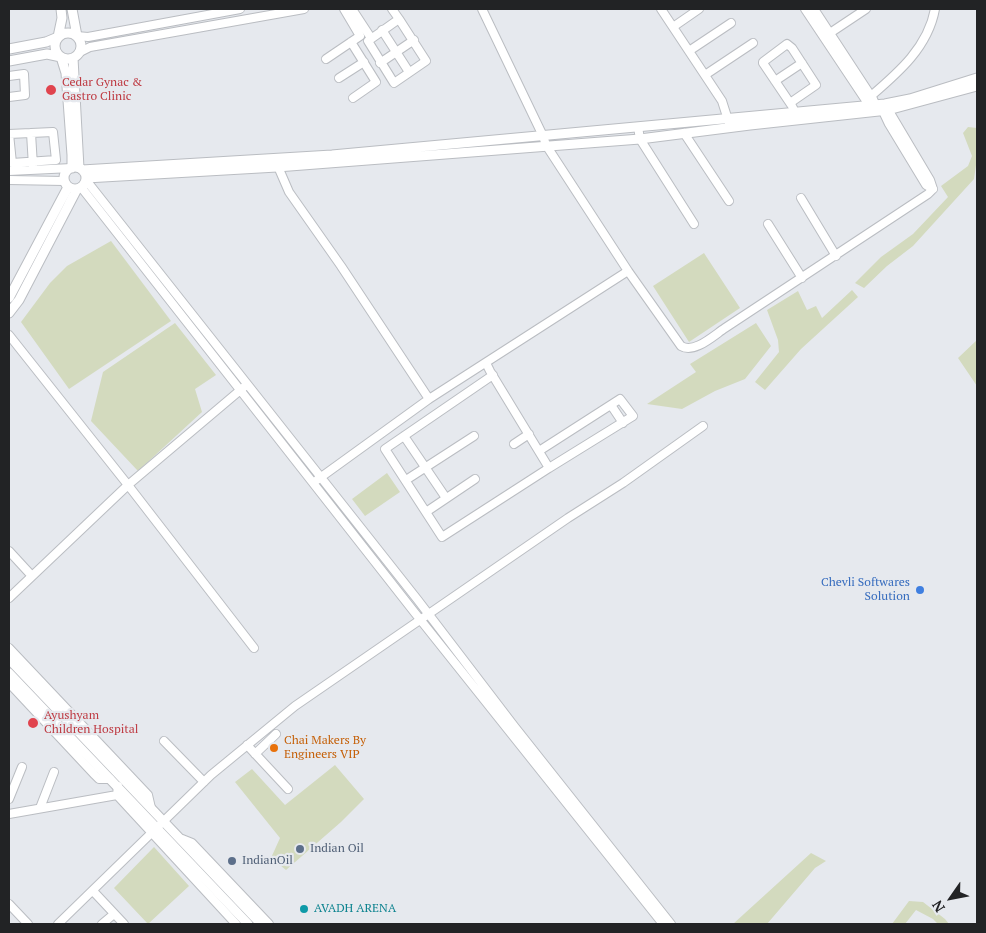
<!DOCTYPE html>
<html>
<head>
<meta charset="utf-8">
<style>
	body { margin:0 }
	#map { position:relative; width:986px; height:933px; overflow:hidden; background:#e6e9ee; font-family:"PT Serif",serif }
	canvas { display:block }
	.frame { position:absolute; inset:0; border:10px solid #222325; pointer-events:none }
	.north { position:absolute; left:926px; top:873px; width:50px; height:50px; -webkit-text-stroke:4px #e6e9ee; paint-order:stroke; rotate:237deg; font-size:14px; font-weight:700; line-height:20px; text-align:center; color:#222325 }
	.north::after { content:''; display:block; margin:auto; width:18px; height:22px; background:#222325; clip-path:polygon(50% 0,100% 100%,50% 72%,0 100%) }
</style>
</head>
<body>
<div id="map">
<canvas width="986" height="933"></canvas>
<div class="frame"></div>
<div class="north">N</div>
</div>
<script>
const g = document.querySelector('canvas').getContext('2d');
g.lineJoin = 'round';
function fill(path, color) { g.fillStyle = color; g.fill(path, 'evenodd'); }
function stroke(path, color, width, dash) { g.strokeStyle = color; g.lineWidth = width; g.lineCap = dash ? 'butt' : 'round'; g.setLineDash(dash || []); g.stroke(path); }
function write(font, color, halo, rows, align = 'center') {
  g.font = font + ' "PT Serif",serif'; g.lineWidth = 4.5; g.setLineDash([]); g.textBaseline = 'middle'; g.strokeStyle = halo; g.fillStyle = color; for (const [text, x, y, turn = 0] of rows) {
    g.save(); g.translate(x, y); g.rotate((+turn || 0) * Math.PI / 180); g.textAlign = isNaN(turn) ? turn : align; if (halo) g.strokeText(text, 0, 0); g.fillText(text, 0, 0); g.restore();
  }
}
const green = new Path2D(`
	M968,127L977,128V158L974,179L913,246L887,266L864,288L855,283L881,257L913,234L948,197L941,186L968,166L972,156L963,133Z
	M111,241L171,321L69,389L21,322L50,283L67,266Z
	M704,253L740,308L689,342L653,286Z
	M852,290L858,297L801,349L765,390L755,382L779,352L778,340L767,310L798,291L807,310L816,306L822,318Z
	M175,323L216,375L195,389L202,412L138,471L91,421L103,372Z
	M756,323L771,346L745,379L715,391L682,409L647,404L696,372L690,364Z
	M977,340V386L958,358Z
	M387,473L400,492L365,516L352,499Z
	M335,765L364,799L341,822L286,870L271,858L280,838L235,782L252,769L285,805Z
	M154,847L189,886L148,924L114,888Z
	M811,853L826,861L815,868L767,924H733Z
	M909,901L923,902L945,919L949,924H938L933,919L916,910L905,924H892Z`);
const minor = new Path2D(`
	M352,9L371,38
	M392,9L399,19
	M482,9L543,136L546,145L628,271L681,346C694,354 713,336 725,328L928,194L933,189
	M661,9L722,101L729,123
	M805,9L865,99L871,110
	M814,9L873,99L877,108
	M399,19L426,61L394,83L368,41Z
	M673,27L699,9
	M382,30L409,72
	M830,33L866,9
	M77,36L88,37L240,9
	M351,42L376,82L353,98
	M689,51L731,23
	M80,52L90,47L304,9
	M326,59L360,36L344,9
	M380,63L414,40
	M705,75L753,43
	M9,76L24,74L25,95L9,97
	M339,78L364,62
	M775,81L802,63
	M871,96C899,72 928,47 935,9
	M790,103L816,85L792,48L787,44L763,62V63L792,106L795,112
	M886,106L930,180L933,189
	M881,107L889,124L926,185L933,189
	M638,127L640,139L694,224
	M53,132L56,160L12,163L9,134Z
	M31,133L33,166
	M684,133L729,201
	M276,162L289,192L341,266L429,399
	M9,171L72,168
	M9,180L64,181
	M86,180L417,599L514,726L671,924
	M81,187L415,613L663,924
	M801,198L836,256
	M768,224L802,278
	M9,335L128,485L254,648
	M486,363L490,371L549,468L442,537L385,449L493,375
	M611,405L623,423
	M404,436L446,498
	M514,444L529,434
	M539,451L620,399L633,416L549,468
	M317,480L429,399L628,271
	M406,480L474,436
	M426,512L475,479
	M9,551L32,576
	M9,598L128,485L244,387
	M9,648L148,795L151,808
	M9,683L95,775L99,779H110
	M164,741L204,782
	M247,745L288,789
	M255,754L276,734
	M118,786L117,795L236,924
	M9,799L22,767
	M40,808L54,772
	M9,814L117,795
	M182,839L192,843L269,924
	M93,891L124,924
	M9,904L28,924
	M58,924L211,775L295,706L568,518L623,483L703,426
	M102,924L114,914`);
const major = new Path2D(`
	M72,9L77,36
	M55 46a13 13 0 1 1 26 0a13 13 0 1 1-26 0Z
	M9,49L46,42L58,37L62,18L61,9
	M73,58L79,168
	M9,61L47,54L61,57L66,73L72,155V168
	M64 178a11 11 0 1 1 22 0a11 11 0 1 1-22 0Z
	M82,170L332,155L885,104L910,99L977,78
	M86,178L277,167L640,139L750,125L888,110L977,86
	M9,298L68,187
	M9,313L19,300L77,189
	M9,659L261,924
	M9,673L248,924`);
const markers = [
	[51,90,6,"#e0444e"],
	[920,590,5,"#3f7fe0"],
	[33,723,6,"#e0444e"],
	[274,748,5,"#e8710a"],
	[300,849,5,"#5c6f8a"],
	[232,861,5,"#5c6f8a"],
	[304,909,5,"#0f9aa8"]
];
const healthNames = [
	["Cedar Gynac &",62,83],
	["Gastro Clinic",62,97],
	["Ayushyam",44,716],
	["Children Hospital",44,730]
];
const shopNames = [
	["Chevli Softwares",910,583],
	["Solution",910,597]
];
const foodNames = [
	["Chai Makers By",284,741],
	["Engineers VIP",284,755]
];
const serviceNames = [
	["Indian Oil",310,849],
	["IndianOil",242,861]
];
const cultureNames = [
	["AVADH ARENA",314,909]
];
fill(green, '#d3dabe');
stroke(minor, '#babdc2', 10);
stroke(major, '#babdc2', 11);
stroke(minor, '#fff', 8);
stroke(major, '#fff', 9);
for (const [x, y, r, color] of markers) { const dot = new Path2D(); dot.arc(x, y, r, 0, 2 * Math.PI); g.fillStyle = color; g.fill(dot); stroke(dot, '#e6e9ee', 2); }
write('12px', '#be3a42', '#e6e9ee', healthNames, 'left');
write('12px', '#366cbe', '#e6e9ee', shopNames, 'right');
write('12px', '#c56008', '#e6e9ee', foodNames, 'left');
write('12px', '#4e5e75', '#e6e9ee', serviceNames, 'left');
write('12px', '#0d838f', '#e6e9ee', cultureNames, 'left');
</script>
</body>
</html>
